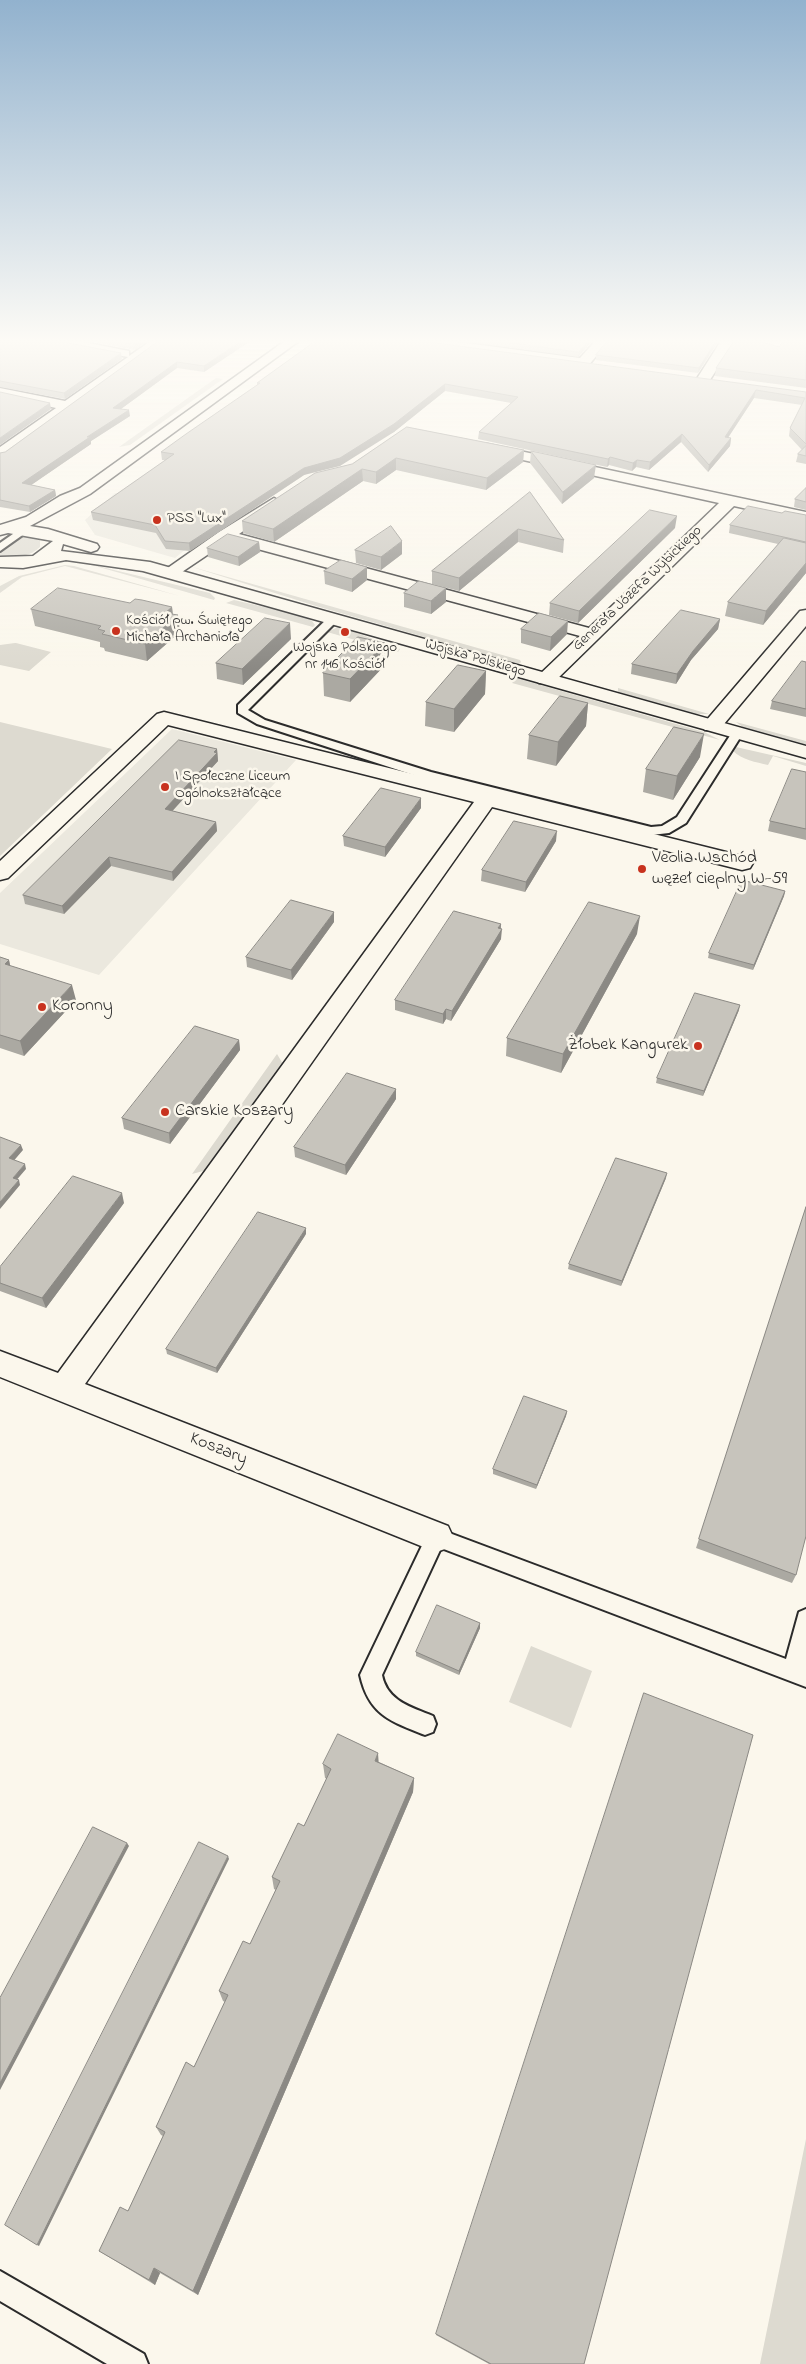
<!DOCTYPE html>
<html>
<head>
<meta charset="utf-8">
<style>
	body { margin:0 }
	canvas { display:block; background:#fbf7ec }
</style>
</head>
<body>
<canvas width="806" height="2364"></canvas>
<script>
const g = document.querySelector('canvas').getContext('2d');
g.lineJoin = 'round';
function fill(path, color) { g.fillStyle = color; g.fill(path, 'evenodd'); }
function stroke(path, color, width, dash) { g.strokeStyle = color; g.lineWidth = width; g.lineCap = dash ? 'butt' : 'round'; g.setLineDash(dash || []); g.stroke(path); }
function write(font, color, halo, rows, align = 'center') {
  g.font = font + ' "Indie Flower",sans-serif'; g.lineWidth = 5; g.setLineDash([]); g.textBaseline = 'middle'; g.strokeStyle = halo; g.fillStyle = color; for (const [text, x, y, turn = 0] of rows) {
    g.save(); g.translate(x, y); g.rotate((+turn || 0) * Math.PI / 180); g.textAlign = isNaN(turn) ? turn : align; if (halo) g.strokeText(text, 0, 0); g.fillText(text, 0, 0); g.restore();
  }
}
const built = new Path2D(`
	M115,493L227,516L175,558L95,535L85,520Z
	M172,729L296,760L99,975L0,944V893Z`);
const green = new Path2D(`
	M216,378L223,379L130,445L119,447Z
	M25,534L40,540V547C29,558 14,557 0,557V552Z
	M85,563L210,593L215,598L214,600Z
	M65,565L74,566L180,596L65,566L22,577L0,593V586L19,576Z
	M189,566L520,660L521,662L519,664L316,606Z
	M234,600L303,616L312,621L315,625L313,627L226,603Z
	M336,628L346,629L400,649L398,652L327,632Z
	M15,643H16L51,652L29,671L0,665V645Z
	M516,678L704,732L720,740L512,683Z
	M618,688L709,714H693L618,692Z
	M0,722L112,749L0,856Z
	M736,722L806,741V746L744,728Z
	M736,747L806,763V766L773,756L768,765C756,762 742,760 733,751Z
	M277,1054L283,1064L207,1170L192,1174Z
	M531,1646L592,1671L571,1728L509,1702Z
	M806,2139V2364H760Z`);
const service = new Path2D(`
	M23,527L31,529L0,551V543Z
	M334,615L338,616V620L248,710L265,720L431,772L651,827L662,826L677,817L733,731H741L743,733L686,823L669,833L651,835L423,778L257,724L238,713V705L330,616Z
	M436,1528L786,1659L799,1612L806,1609V1687L441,1548L382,1675C387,1701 411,1707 433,1716L436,1724L433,1732L425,1735C390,1721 369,1715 360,1675L429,1531Z
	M0,2271L144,2354L148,2364H107L0,2301Z`);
const minor = new Path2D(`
	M37,338H63L129,351V356L155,338H169L5,457L0,458V447L56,408L0,396V388L65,401L128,357L43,342Z
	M391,338H427L580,358L598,338H611L588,366L583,367L397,342Z
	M727,338H742L731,347L708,383H698L696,380L721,341Z
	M487,444L806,512V522L734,506L553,683H539L537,679L539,675L580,636L228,541L176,576H164L162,572L219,532L274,498L282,503L280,506L239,534L589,628L719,503L482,451L480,448L482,445Z
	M806,610V626L719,730H705L702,726L705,722L800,611Z
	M164,712L750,858L753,863L750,868L742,870L492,807L85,1384L448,1526L453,1537L448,1548L436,1552L0,1377V1351L58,1373L474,802L168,725L8,878L0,880V861L157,714Z`);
const tertiary = new Path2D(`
	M289,338H303L90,494L30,526L48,529L97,544L99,547L97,550L91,552L63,544L61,551L150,562L806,746V758L143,571L66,560L23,568L0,567V557L33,556L53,541L8,533L0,535V525L26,517L60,496L80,488Z`);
const wall = new Path2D(`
	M0,338L122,359L65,399L0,387Z
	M74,338H152L135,350Z
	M164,338H255L204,372L177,368L121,409L130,416L91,441V444L31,485L55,490L56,496L30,512L0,507V453L5,452Z
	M440,338H595L578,357Z
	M806,338V388L715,376L716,368Z
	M719,340L698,373L596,360V355Z
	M314,342L806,392V464L796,462L798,454L802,450L789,436L790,428L802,405L754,398L728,438H731L730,446L708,472L681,442L649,470L636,467L632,471L609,465L607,467L478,439L479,432L511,403L445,391L394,432L304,475L190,551L166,549L156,533L93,520L91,512L166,460H162L161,452L257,386V383Z
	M407,427L524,450L523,462L486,490L396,470L376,484L363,481L274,542L243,533L242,521L352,464Z
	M531,451L594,478L562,504L530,463Z
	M806,488V510L794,507L795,499Z
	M530,492L564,540L563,553L518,542L459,591L432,584V571Z
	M782,513L806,515V573L763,625L725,616L728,602L778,544L729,533L730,525Z
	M675,528L578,623L549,615L550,603Z
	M259,542L260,552L239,566L208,557L207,548Z
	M355,550L402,554L381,570L356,563Z
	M367,567V580L352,592L325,584L324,571Z
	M404,593L446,602L431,614L404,607Z
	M130,603L172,607L173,614L180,632L147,661L105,651L104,648L100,647V642L35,626L31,609Z
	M720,619L718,629L691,660L676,684L631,674L632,664Z
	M521,629L567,634L550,651L521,643Z
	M291,639L243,685L217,679L216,663Z
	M806,662V717L770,709L772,701Z
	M385,665L350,702L324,696L323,673Z
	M486,671L485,694L454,732L425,726L426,702Z
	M588,703L586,726L556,766L527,759L529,735Z
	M217,749L218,761L172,811L216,822L217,831L173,881L111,866L64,914L25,904L23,895Z
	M700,757L673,800L643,792L646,769Z
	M806,772V840L768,831L770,821Z
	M421,808L385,857L344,846L343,836Z
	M556,841L525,892L481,881L482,870Z
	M785,891L784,896L753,970L708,958L709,953Z
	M334,922L292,980L247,967L246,957Z
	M501,924V939L451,1021L446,1019L443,1024L395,1010V1000Z
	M637,934L561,1073L506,1056L507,1038Z
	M0,957L9,960L10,966L76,1000L24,1056L0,1048Z
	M739,1010L703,1096L656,1083L657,1078Z
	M239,1040L240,1050L170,1144L124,1129L122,1118Z
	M396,1099L346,1175L295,1157L294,1147Z
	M666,1178L621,1286L568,1269L569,1264Z
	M124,1203L46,1308L0,1291V1267Z
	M806,1207L796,1575L792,1583L696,1548Z
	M306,1234L217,1373L167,1354L166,1349Z
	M567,1411L566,1416L536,1489L493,1474V1469Z
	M480,1623V1628L459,1675L416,1656V1652Z
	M644,1693L584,2364H489L436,2335Z
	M379,1762L414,1778L413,1792L198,2295L160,2273L155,2285L99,2251L128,2211L163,2136L161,2135L156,2127L194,2067L225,2002L223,2001L219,1991L250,1944L276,1890L274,1889L272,1877L304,1826L327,1779L325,1778L323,1764Z`);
const shadedWall = new Path2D(`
	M143,338H152L135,350L134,344Z
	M246,338H255L204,372V366Z
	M591,338H595L578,357L579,352Z
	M718,338H723L719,340L698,373L699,368Z
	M121,353L122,359L65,399L64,393Z
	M177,362V368L114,414L113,408Z
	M445,384V391L394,432L340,466L304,475L190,551L189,543L304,468Z
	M756,390L754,398L723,445L725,437Z
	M50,403L51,409L0,445V438Z
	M129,410L130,416L91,441V444L24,490L22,483L87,437Z
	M682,434L681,442L649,470L650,462Z
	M731,438L730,446L708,472L709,465Z
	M524,450L523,462L486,490L487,478Z
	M610,457L609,465L607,467L608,459Z
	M396,458V470L376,484V472Z
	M637,460L636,467L632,471L633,463Z
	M596,465L594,478L562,504L563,492Z
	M362,469L363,481L274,542L273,529Z
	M55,490L56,496L30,512L29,506Z
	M677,516L675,528L578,623L579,611Z
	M518,529V542L459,591V578Z
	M402,541V554L381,570V557Z
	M259,542L260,552L239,566L238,557Z
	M806,563V573L763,625L766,611Z
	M367,567V580L352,592V579Z
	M446,588V602L431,614V601Z
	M172,607L173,619L178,615L180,632L147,661L145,644L165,613Z
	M720,619L718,629L691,660L676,684L677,674L693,651Z
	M568,621L567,634L550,651L551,637Z
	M290,623L291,639L243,685L242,669Z
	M385,643V665L350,702V679Z
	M486,671L485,694L454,732V709Z
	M588,703L586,726L556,766L558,742Z
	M704,734L700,757L673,800L677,776Z
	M217,749L218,761L166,818L165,809Z
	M421,798V808L385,857V847Z
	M216,822L217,831L173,881L172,872Z
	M557,831L556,841L525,892L526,882Z
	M109,857L111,866L64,914L62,906Z
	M785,891L784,896L753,970L754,965Z
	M334,912V922L292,980L291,970Z
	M640,916L637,934L561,1073L563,1054Z
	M501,924L500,932L502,929L501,939L451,1021L452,1011Z
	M9,960L12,974L5,964Z
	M72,985L76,1000L24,1056L20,1041Z
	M740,1005L739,1010L703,1096L704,1091Z
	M446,1009V1019L443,1024V1014Z
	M239,1040L240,1050L170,1144L169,1133Z
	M396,1089V1099L346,1175L345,1165Z
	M21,1145L23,1150L11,1164L9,1158Z
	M25,1164L26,1169L14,1183L13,1178Z
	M667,1173L666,1178L621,1286L622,1281Z
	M19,1180L20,1185L0,1209V1202Z
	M122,1193L124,1203L46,1308L42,1298Z
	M306,1228V1234L217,1373L216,1368Z
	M567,1411L566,1416L536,1489L537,1485Z
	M480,1623V1628L459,1675V1671Z
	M378,1753L379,1767L375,1761Z
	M414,1778L413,1792L198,2295L193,2291Z
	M127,1843L129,1846L0,2090V2083Z
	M228,1856L229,1859L39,2246L37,2245Z
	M154,2268L160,2273L155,2285L149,2280Z`);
const building = new Path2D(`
	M0,338H42L121,353L64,393L0,381Z
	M102,338H143L134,344Z
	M163,338H246L204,366L177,362L113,408L129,410L87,437H90L22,483L55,490L29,506L0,500V453L5,452Z
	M328,338H398L806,392V444L790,428L805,398L756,390L725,437L731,438L709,465L682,434L650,462L637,460L633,463L610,457L608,459L479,432L518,397L445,384L394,424L340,458L304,468L189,543L165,541L155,525L91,512L174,454L161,452L186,434L260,383H257L314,342H323Z
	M477,338H591L579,352Z
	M610,338H718L699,368L596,355Z
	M737,338H749L779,347L785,338H806V380L716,368L734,341Z
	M0,392L50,403L0,438Z
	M407,427L524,450L487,478L396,458L376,472L362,469L273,529L242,521L315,473L352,464Z
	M806,446V456L798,454Z
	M531,451L596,465L563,492Z
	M806,488V502L795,499Z
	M530,492L564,540L518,529L459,578L432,571Z
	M748,506L782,513L785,511L806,515V542L730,525Z
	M650,510L677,516L579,611L550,603Z
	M391,526L402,541L381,557L355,550Z
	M228,534L259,542L238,557L207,548Z
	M784,538L806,543V563L766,611L728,602Z
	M341,560L367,567L352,579L324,571Z
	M419,581L446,588L431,601L404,593Z
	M58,588L130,603L135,599L142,600L172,607L165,613L178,615L145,644L102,634L105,631L98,629L101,626L31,609Z
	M681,610L720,619L693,651L677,674L632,664Z
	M539,613L568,621L551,637L521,629Z
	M265,618L290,623L242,669L216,663Z
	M358,637L385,643L350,679L323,673Z
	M802,661L806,662V709L772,701Z
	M458,665L486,671L454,709L426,702Z
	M560,696L588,703L558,742L529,735Z
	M674,727L704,734L677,776L646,769Z
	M179,740L217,749L214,752L217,753L165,809L216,822L172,872L109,857L62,906L23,895Z
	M792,769L806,772V829L770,821Z
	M381,788L421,798L385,847L343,836Z
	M514,821L557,831L526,882L482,870Z
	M742,880L785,891L754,965L709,953Z
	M291,900L334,912L291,970L246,957Z
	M589,902L640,916L563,1054L507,1038Z
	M454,911L501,924L498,928L502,929L452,1011L446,1009L443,1014L395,1000Z
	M0,957L9,960L5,964L72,985L20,1041L0,1035Z
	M695,993L740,1005L704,1091L657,1078Z
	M195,1026L239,1040L169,1133L122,1118Z
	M347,1073L396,1089L345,1165L294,1147Z
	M0,1137L21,1145L9,1158L25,1164L13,1178L19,1180L0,1202Z
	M616,1158L667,1173L622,1281L569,1264Z
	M73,1176L122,1193L42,1298L0,1283V1267Z
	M806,1207V1536L796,1575L699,1539Z
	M258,1212L306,1228L216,1368L166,1349Z
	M524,1396L567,1411L537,1485L493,1469Z
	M437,1605L480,1623L459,1671L416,1652Z
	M644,1693L753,1735L584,2364H491L436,2334Z
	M338,1734L378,1753L375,1761L414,1778L193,2291L154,2268L149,2280L99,2251L120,2207L128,2211L165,2132L156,2127L186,2062L194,2067L228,1995L219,1991L243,1941L250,1944L280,1881L272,1877L298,1823L304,1826L331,1769L323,1764Z
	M93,1827L127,1843L0,2083V1998Z
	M199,1842L228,1856L37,2245L5,2225Z`);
const markers = [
	[157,520,5,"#c8321e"],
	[116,631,5,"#c8321e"],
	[345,632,5,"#c8321e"],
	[165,787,5,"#c8321e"],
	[642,869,5,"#c8321e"],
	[42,1007,5,"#c8321e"],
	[698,1046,5,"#c8321e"],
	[165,1112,5,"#c8321e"]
];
const farPoinames = [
	["PSS \"Lux\"",167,520],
	["Kościół pw. Świętego",126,622],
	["Michała Archanioła",126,639],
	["Wojska Polskiego",345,649,"center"],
	["nr 146 Kościół",345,666,"center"],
	["I Społeczne Liceum",175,778],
	["Ogólnokształcące",175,795]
];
const farStreetnames = [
	["Generała Józefa Wybickiego",638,589,-44],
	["Wojska Polskiego",475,659,16]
];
const poiNames = [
	["Veolia Wschód",652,859],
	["węzeł cieplny W-59",652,880],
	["Koronny",52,1007],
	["Żłobek Kangurek",688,1046,"right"],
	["Carskie Koszary",175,1112]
];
const streetNames = [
	["Koszary",218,1450,22]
];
fill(built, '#ebe8de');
fill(green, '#dddad0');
stroke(service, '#2b2b2b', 4);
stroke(minor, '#2b2b2b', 3);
stroke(tertiary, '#2b2b2b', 3);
fill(service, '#fbf7ec');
fill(minor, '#fbf7ec');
fill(tertiary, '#fbf7ec');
fill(wall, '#aba9a2');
fill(shadedWall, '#8b8984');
fill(building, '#c7c4bc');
stroke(building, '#8b8984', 1);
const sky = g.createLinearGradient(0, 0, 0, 669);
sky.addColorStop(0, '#92b2ce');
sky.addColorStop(0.51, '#fdfbf6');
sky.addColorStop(1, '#fdfbf600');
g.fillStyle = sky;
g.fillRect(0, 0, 806, 669);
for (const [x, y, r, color] of markers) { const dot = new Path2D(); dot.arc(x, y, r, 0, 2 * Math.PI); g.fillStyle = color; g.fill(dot); stroke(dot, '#fbf7ec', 2); }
write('15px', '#2b2b2b', '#fbf7ec', farPoinames, 'left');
write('15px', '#2b2b2b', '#fbf7ec', farStreetnames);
write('18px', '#2b2b2b', '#fbf7ec', poiNames, 'left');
write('18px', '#2b2b2b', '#fbf7ec', streetNames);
</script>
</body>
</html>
